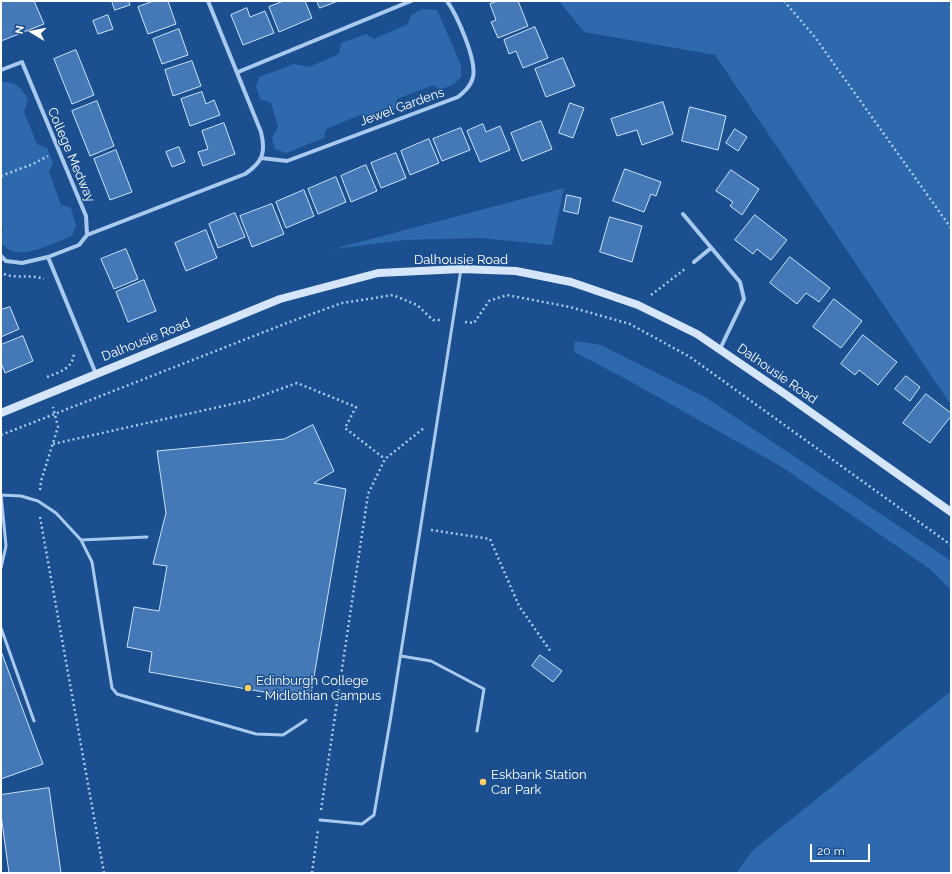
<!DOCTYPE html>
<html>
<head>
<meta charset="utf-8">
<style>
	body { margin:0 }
	#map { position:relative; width:952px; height:874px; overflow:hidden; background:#1b4f8f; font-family:Raleway,sans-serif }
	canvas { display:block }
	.frame { position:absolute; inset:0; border:2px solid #fff; pointer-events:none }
	.north { position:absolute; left:12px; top:12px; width:40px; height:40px; -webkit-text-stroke:3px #1b4f8f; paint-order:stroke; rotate:280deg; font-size:11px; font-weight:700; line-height:16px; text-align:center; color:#fff }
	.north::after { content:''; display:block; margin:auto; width:14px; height:18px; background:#fff; clip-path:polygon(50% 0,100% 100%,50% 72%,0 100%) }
	.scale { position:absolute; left:810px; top:844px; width:60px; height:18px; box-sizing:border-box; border:2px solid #fff; border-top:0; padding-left:5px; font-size:12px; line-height:14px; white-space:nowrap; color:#fff; -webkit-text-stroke:3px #1b4f8f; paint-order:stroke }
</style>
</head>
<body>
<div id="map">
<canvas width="952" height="874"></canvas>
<div class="frame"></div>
<div class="north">N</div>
<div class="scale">20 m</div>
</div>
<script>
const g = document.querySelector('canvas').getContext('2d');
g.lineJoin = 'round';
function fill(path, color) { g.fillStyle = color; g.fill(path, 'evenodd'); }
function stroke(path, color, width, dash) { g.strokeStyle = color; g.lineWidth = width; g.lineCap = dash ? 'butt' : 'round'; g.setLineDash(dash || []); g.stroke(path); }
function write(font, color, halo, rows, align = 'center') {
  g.font = font + ' Raleway,sans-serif'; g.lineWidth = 3; g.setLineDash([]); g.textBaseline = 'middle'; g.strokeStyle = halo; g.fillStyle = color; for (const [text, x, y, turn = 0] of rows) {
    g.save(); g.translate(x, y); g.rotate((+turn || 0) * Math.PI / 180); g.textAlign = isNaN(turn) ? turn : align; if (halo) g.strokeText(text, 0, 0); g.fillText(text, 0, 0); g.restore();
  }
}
const green = new Path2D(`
	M559,1H951V405L715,55L584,32Z
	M422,9L437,10L461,65V77L454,84L440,90L434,85L397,99L394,110L373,118L360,115L326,129L324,138L286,153L275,149L272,138L278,127L271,103L260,99L256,86L259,77L294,64L309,67L339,54L341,43L366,34L374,39L408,24L411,15Z
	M1,82C16,81 22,88 28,100L24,112L37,144L47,148L53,163L49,172L61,205L71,208L76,226L72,236C52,243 15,265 1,242L3,229L1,223Z
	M564,188L552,245L480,238L404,240L333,249Z
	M575,341L601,345L705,397L951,561V590L930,569L782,467L626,379L574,352Z
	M951,691V873H736L753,850Z`);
const building = new Path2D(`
	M1,1H34L44,24L1,41Z
	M112,1H129L130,5L115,10Z
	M154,1H168L176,24L148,34L138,7Z
	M284,1H305L312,18L279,32L269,7Z
	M317,1H338L320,8Z
	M498,1H518L528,26L498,38L491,22L496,20L490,4Z
	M247,8L250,17L265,11L274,33L243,45L231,15Z
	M108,15L113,29L98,34L93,21Z
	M535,27L548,58L523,68L516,51L509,54L504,40Z
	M179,29L188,55L162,64L153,39Z
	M76,50L94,95L72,104L54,59Z
	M563,58L575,86L546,97L535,69Z
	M192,61L201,86L173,96L165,70Z
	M202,92L206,104L214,100L220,115L190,126L181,99Z
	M97,101L114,146L90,156L72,111Z
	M663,102L673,134L642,145L637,130L617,136L611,119Z
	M570,103L584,108L573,138L559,133Z
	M690,107L726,116L718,150L682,141Z
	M541,121L552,149L522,161L511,133Z
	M224,123L235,154L203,166L198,152L208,149L202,131Z
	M483,124L486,132L500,126L510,150L480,162L467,131Z
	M461,128L470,150L442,161L433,139Z
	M735,129L747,137L738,151L726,143Z
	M429,139L439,163L410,175L401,151Z
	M179,147L185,162L172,167L166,152Z
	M116,150L132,192L110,200L94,159Z
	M396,153L406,178L381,188L371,163Z
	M366,165L377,191L351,202L341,176Z
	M625,169L661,182L656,196L651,194L644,212L613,201Z
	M731,170L759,189L742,215L730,206L733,202L716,191Z
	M336,177L346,202L318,214L308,189Z
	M304,190L314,216L286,228L276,202Z
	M567,195L581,198L578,214L564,211Z
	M272,204L284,234L252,247L240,216Z
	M235,213L245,237L218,248L209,224Z
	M755,215L787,240L771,260L757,249L753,254L735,240Z
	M610,217L642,226L632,262L600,252Z
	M206,230L217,258L186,271L175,243Z
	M126,249L138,279L114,289L101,259Z
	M790,257L830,288L819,302L806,293L797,304L770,283Z
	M144,280L156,311L128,322L116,292Z
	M834,299L862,321L841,348L813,327Z
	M10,307L19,329L1,337V310Z
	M863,335L897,362L878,385L859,370L855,375L841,364Z
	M23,336L33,361L5,373L1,363V345Z
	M906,376L920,387L910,401L895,389Z
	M926,394L951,413V416L930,443L903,423Z
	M313,425L334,471L314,483L346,489L310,700L149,672L152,652L127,647L134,607L159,611L167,566L153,564L166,513L157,451L284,439Z
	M1,651L43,764L1,779Z
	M540,655L562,671L553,682L532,666Z
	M49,788L61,873H9L1,815V795Z`);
const path = new Path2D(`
	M784,1L814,36L951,228
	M1,176L33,164L48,156
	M4,274C17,279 31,274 44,279
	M651,295L685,269
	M465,322L474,323L489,301L507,295L570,307L630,324L690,357L951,545
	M47,377C59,372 73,369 74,353
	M1,435L287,323L342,303L393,295L417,305L433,320H442
	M53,444L250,400L297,383L356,407L345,428L385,459
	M40,490L41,481L58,427L53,407
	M40,517L104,873
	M431,530L490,539L519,606L551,652
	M321,810L368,494L385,459L424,428
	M312,873L318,830`);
const lane = new Path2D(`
	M1,494L6,546L1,568
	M1,495L21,496L38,501L56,513L81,540L92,562L112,688L117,694L256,734L283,735L306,720
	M81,540L147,537
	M1,628L34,721
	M401,656L431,661L484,689L477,731
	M320,820L362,824L374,815L391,716L461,269`);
const street = new Path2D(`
	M1,70L22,62L86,216L87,235L79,245L48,257L22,263L6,261L1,256
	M238,72L411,1
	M261,158L287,161L458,97C464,92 471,86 473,77C477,60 457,15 447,1
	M683,214L740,282L744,299L720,349
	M87,235L245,174C263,162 266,152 261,132L208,1
	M48,257L96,374
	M694,262L711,248`);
const secondary = new Path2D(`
	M1,413L280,299L378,273L461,269L516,271L571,282L638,305L697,334L785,394L951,512`);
const markers = [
	[248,688,4,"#ffd166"],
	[483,782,4,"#ffd166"]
];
const streetNames = [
	["Jewel Gardens",402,107,-20],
	["College Medway",71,155,67],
	["Dalhousie Road",461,260],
	["Dalhousie Road",146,340,-22],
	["Dalhousie Road",777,374,35]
];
const poiNames = [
	["Edinburgh College",256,681],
	["- Midlothian Campus",256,696],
	["Eskbank Station",491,775],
	["Car Park",491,790]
];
fill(green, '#2e69ad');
fill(building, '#4478b7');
stroke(building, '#cfe3fa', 1);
stroke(path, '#a9c9ee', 2.5, [2, 3]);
stroke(lane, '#a9c9ee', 3);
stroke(street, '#a9c9ee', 4);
stroke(secondary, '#d6e6fa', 8);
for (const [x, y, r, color] of markers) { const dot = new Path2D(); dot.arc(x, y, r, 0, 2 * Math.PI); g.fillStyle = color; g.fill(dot); stroke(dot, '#1b4f8f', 1.5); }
write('13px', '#fff', '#1b4f8f', streetNames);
write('13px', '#fff', '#1b4f8f', poiNames, 'left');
</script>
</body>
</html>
